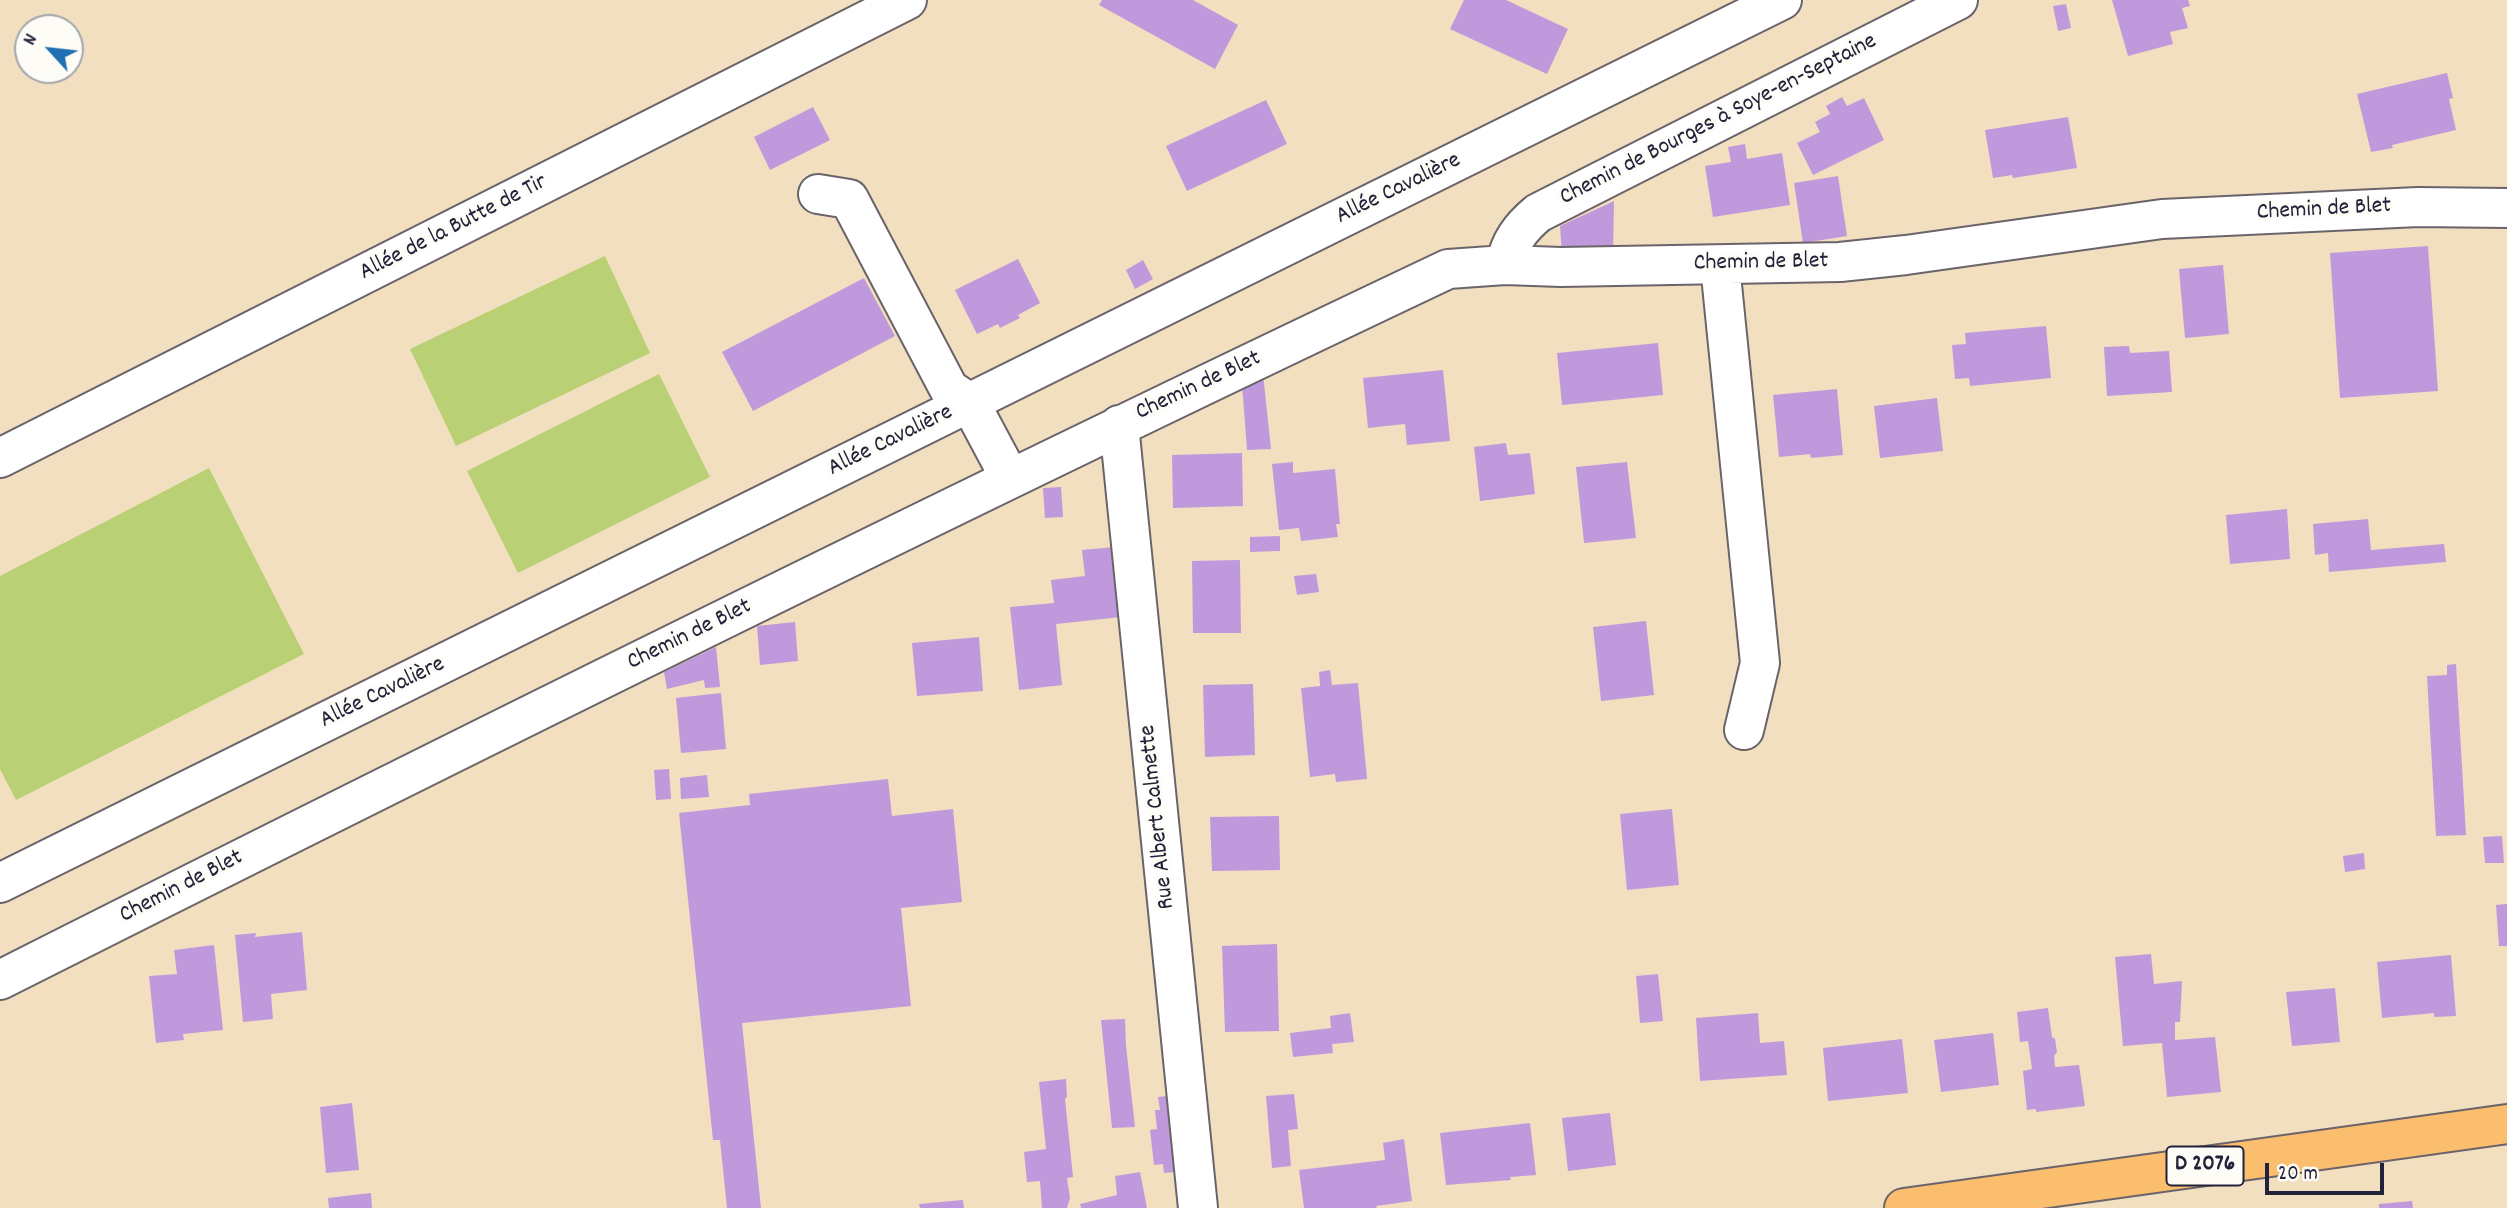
<!DOCTYPE html>
<html>
<head>
<meta charset="utf-8">
<style>
	body { margin:0 }
	#map { position:relative; width:2507px; height:1208px; overflow:hidden; background:#f1dfc0; font-family:Dekko,sans-serif }
	canvas { display:block }
	.north { position:absolute; left:14px; top:14px; width:70px; height:70px; box-sizing:border-box; background:#fdfcf7; border:2px solid #a5a5ac; border-radius:50%; rotate:297deg; font-size:19px; font-weight:700; line-height:28px; text-align:center; color:#22223b }
	.north::after { content:''; display:block; margin:auto; width:24px; height:32px; background:#1f6fb2; clip-path:polygon(50% 0,100% 100%,50% 72%,0 100%) }
	.scale { position:absolute; left:2265px; top:1163px; width:119px; height:32px; box-sizing:border-box; border:4px solid #22223b; border-top:0; padding-left:9px; font-size:21px; line-height:24px; white-space:nowrap; color:#22223b; -webkit-text-stroke:5px #fdfcf7; paint-order:stroke }
</style>
</head>
<body>
<div id="map">
<canvas width="2507" height="1208"></canvas>
<div class="north">N</div>
<div class="scale">20 m</div>
</div>
<script>
const g = document.querySelector('canvas').getContext('2d');
g.lineJoin = 'round';
function fill(path, color) { g.fillStyle = color; g.fill(path, 'evenodd'); }
function stroke(path, color, width, dash) { g.strokeStyle = color; g.lineWidth = width; g.lineCap = dash ? 'butt' : 'round'; g.setLineDash(dash || []); g.stroke(path); }
function write(font, color, halo, rows, align = 'center') {
  g.font = font + ' Dekko,sans-serif'; g.lineWidth = 6; g.setLineDash([]); g.textBaseline = 'middle'; g.strokeStyle = halo; g.fillStyle = color; for (const [text, x, y, turn = 0] of rows) {
    g.save(); g.translate(x, y); g.rotate((+turn || 0) * Math.PI / 180); g.textAlign = isNaN(turn) ? turn : align; if (halo) g.strokeText(text, 0, 0); g.fillText(text, 0, 0); g.restore();
  }
}
const green = new Path2D(`
	M605,256L650,353L456,446L410,349Z
	M659,374L710,477L518,573L467,471Z
	M209,468L304,654L16,800L0,769V576Z`);
const building = new Path2D(`
	M1102,0H1193L1238,25L1215,69L1099,5Z
	M1464,0H1506L1568,29L1547,74L1450,29Z
	M2112,0H2188L2190,6L2182,8L2188,28L2170,32L2173,44L2128,56Z
	M2066,4L2071,28L2058,31L2053,6Z
	M2447,73L2453,98L2449,99L2456,130L2392,145L2393,148L2371,152L2357,94Z
	M1842,97L1847,106L1864,98L1884,140L1813,175L1797,143L1820,132L1815,122L1830,114L1826,106Z
	M1266,100L1287,144L1187,191L1166,146Z
	M813,107L830,140L770,170L754,137Z
	M2068,117L2077,168L2013,178L2012,175L1993,178L1985,130Z
	M1745,144L1747,159L1782,153L1790,205L1713,217L1705,166L1731,162L1728,147Z
	M1838,176L1847,236L1803,243L1794,183Z
	M1614,201L1613,253L1562,254L1560,226Z
	M2428,246L2438,391L2340,398L2330,253Z
	M1018,259L1040,303L1018,315L1020,318L1000,328L998,324L977,334L955,290Z
	M1143,260L1153,279L1135,289L1126,270Z
	M2223,265L2229,334L2185,338L2179,269Z
	M864,278L895,336L753,411L722,352Z
	M2046,326L2051,378L1970,386L1969,378L1955,379L1952,345L1966,344L1965,333Z
	M1658,343L1663,395L1562,405L1557,353Z
	M2129,346L2130,353L2169,351L2172,392L2107,396L2104,347Z
	M1443,370L1450,441L1407,445L1405,424L1368,428L1363,378Z
	M1263,374L1271,449L1247,450L1242,384Z
	M1837,389L1843,455L1811,458L1810,454L1779,457L1773,395Z
	M1937,398L1943,451L1880,458L1874,406Z
	M1506,443L1508,455L1530,453L1535,494L1480,501L1474,447Z
	M1242,453L1243,506L1173,508L1172,455Z
	M1293,462V473L1335,469L1340,524H1336L1338,537L1301,541L1299,528L1279,530L1272,464Z
	M1627,462L1636,538L1584,543L1576,467Z
	M1061,487L1063,517L1045,518L1043,488Z
	M2287,509L2290,559L2230,564L2226,515Z
	M2368,519L2371,550L2444,544L2446,562L2329,572L2328,553L2315,555L2313,524Z
	M1280,536V551L1250,552V537Z
	M1114,547L1121,617L1056,624L1062,685L1019,690L1010,607L1054,603L1051,580L1085,576L1082,550Z
	M1240,560L1241,633H1193L1192,561Z
	M1316,574L1319,592L1297,595L1294,576Z
	M1646,621L1654,695L1601,701L1593,627Z
	M795,622L798,661L760,665L757,626Z
	M979,637L983,691L917,696L912,643Z
	M716,647L720,687L705,688L704,680L667,689L664,672Z
	M2456,664L2466,835L2436,836L2427,676L2447,675V665Z
	M1330,670L1332,685L1358,683L1367,779L1336,782L1335,774L1310,777L1301,688L1320,686L1319,672Z
	M1253,684L1255,755L1205,757L1203,685Z
	M721,693L726,749L681,753L676,698Z
	M669,769L671,799L656,800L654,770Z
	M707,775L709,797L681,799L680,778Z
	M888,779L892,816L953,809L962,902L901,908L911,1006L742,1023L761,1208H727L720,1140H713L679,813L750,805L749,794Z
	M1672,809L1679,885L1627,890L1620,814Z
	M1279,816L1280,870L1212,871L1210,817Z
	M2502,836L2504,863H2485L2483,837Z
	M2364,853L2365,869L2345,872L2343,856Z
	M2507,904V946H2499L2496,905Z
	M302,932L307,990L271,994L273,1019L243,1022L235,935L256,933L255,937Z
	M1277,944L1279,1031L1225,1032L1222,946Z
	M214,945L223,1030L183,1034L184,1040L156,1043L149,976L177,974L174,950Z
	M2151,954L2154,984L2182,981L2180,1022H2175V1040L2215,1037L2221,1092L2167,1097L2162,1043L2123,1046L2115,957Z
	M2451,955L2456,1016L2434,1017V1013L2382,1018L2377,962Z
	M1658,974L1663,1021L1640,1023L1636,976Z
	M2335,988L2340,1042L2292,1046L2286,992Z
	M2048,1008L2052,1037L2055,1039L2057,1052L2054,1056L2055,1067L2079,1065L2085,1106L2036,1112V1109L2027,1110L2023,1071L2032,1069L2028,1041L2020,1042L2017,1012Z
	M1350,1013L1354,1042L1332,1044L1333,1053L1293,1057L1290,1033L1331,1028L1330,1016Z
	M1758,1013L1760,1043L1784,1041L1787,1075L1700,1081L1696,1018Z
	M1125,1019L1126,1046L1135,1127L1112,1128L1101,1020Z
	M1993,1033L1999,1085L1941,1092L1934,1040Z
	M1902,1039L1908,1093L1828,1101L1823,1048Z
	M1066,1079L1067,1097L1065,1099L1073,1177L1067,1178L1070,1198L1067,1208H1042L1040,1181L1027,1182L1024,1152L1046,1149L1039,1082Z
	M1294,1094L1298,1129L1288,1130L1291,1166L1272,1168L1266,1096Z
	M1167,1096L1175,1172L1164,1173L1163,1164L1154,1165L1150,1130L1157,1129L1155,1110H1160L1158,1097Z
	M352,1103L359,1170L326,1173L320,1107Z
	M1610,1113L1616,1165L1568,1171L1562,1118Z
	M1530,1123L1536,1175L1510,1177L1511,1180L1446,1185L1440,1133Z
	M1404,1139L1412,1201L1376,1206L1377,1208H1304L1299,1170L1385,1160L1383,1143Z
	M1140,1172L1147,1208H1081L1080,1204L1117,1195L1115,1176Z
	M371,1193L372,1208H329L328,1198Z
	M963,1200L964,1208H920L919,1204Z
	M2412,1201L2413,1208H2379V1204Z`);
const minor = new Path2D(`
	M818,194L849,199L949,389L970,403L1010,478
	M1505,265C1510,242 1520,228 1538,213L1958,0
	M1720,265L1760,663L1744,730
	M1119,425L1198,1208
	M0,458L907,0
	M0,883L1782,0
	M0,980C480,738 962,499 1448,269L1505,265L1561,267L1840,262L1906,255L2162,219L2418,207L2507,208`);
const major = new Path2D(`
	M1904,1208L2507,1124`);
const shields = [
	[2205,1166,77]
];
const shieldNames = [
	["D 2076",2205,1166]
];
const streetNames = [
	["Chemin de Bourges à Soye-en-Septaine",1719,121,-27],
	["Allée Cavalière",1399,190,-26],
	["Chemin de Blet",2324,211,-3],
	["Allée de la Butte de Tir",454,229,-27],
	["Chemin de Blet",1761,264,-1],
	["Chemin de Blet",1199,387,-25],
	["Allée Cavalière",891,442,-26],
	["Chemin de Blet",690,636,-26],
	["Allée Cavalière",383,694,-26],
	["Rue Albert Calmette",1159,817,-96],
	["Chemin de Blet",182,888,-27]
];
fill(green, '#bad074');
fill(building, '#c099dc');
stroke(minor, '#6a646a', 42);
stroke(major, '#6a646a', 42);
stroke(minor, '#fff', 38);
stroke(major, '#fbbd6e', 38);
for (const [x, y, w] of shields) { const box = new Path2D(); box.roundRect(x - w / 2, y - 19.5, w, 39, 5); g.fillStyle = '#fdfcf7'; g.fill(box); stroke(box, '#22223b', 2); }
write('bold 23px', '#22223b', null, shieldNames);
write('24px', '#22223b', '#fdfcf7', streetNames);
</script>
</body>
</html>
